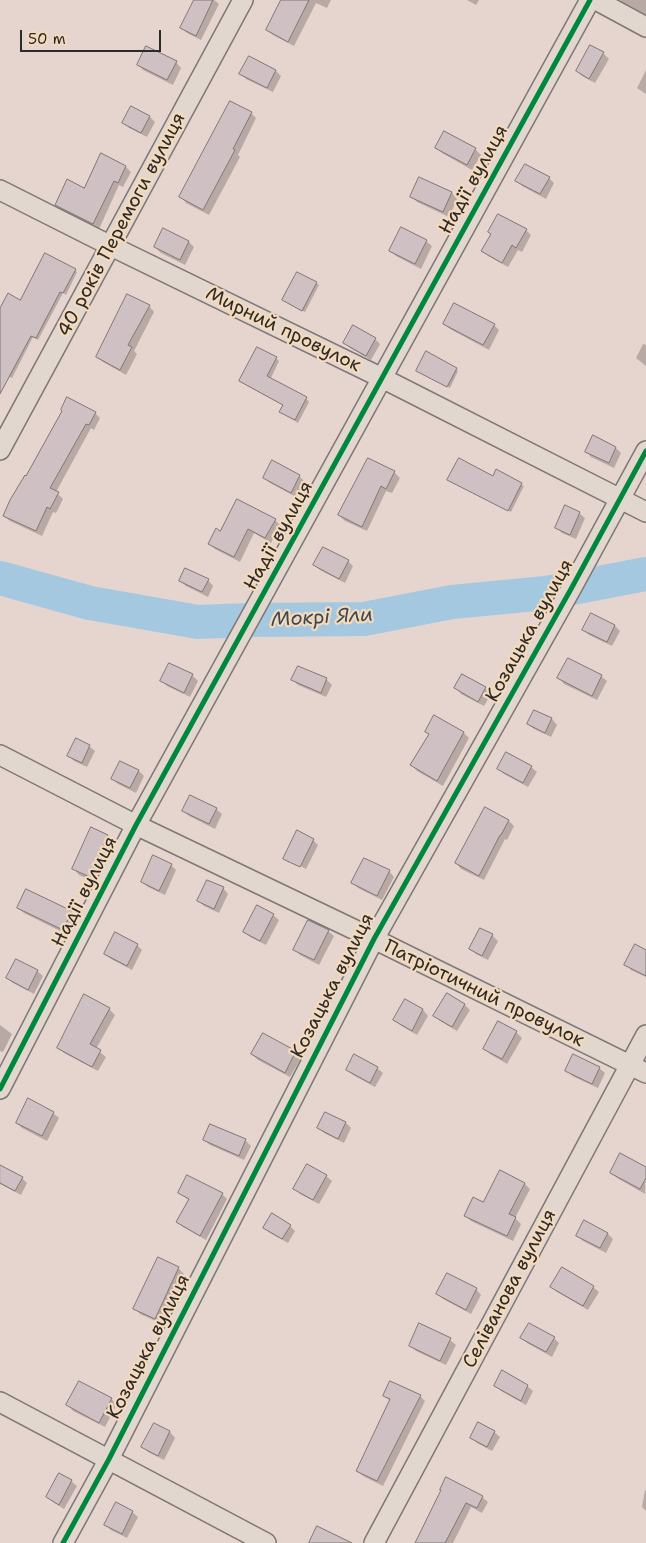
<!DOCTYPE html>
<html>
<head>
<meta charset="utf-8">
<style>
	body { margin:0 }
	#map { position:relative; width:646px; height:1543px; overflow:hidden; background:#e6d4cf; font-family:"Shantell Sans",sans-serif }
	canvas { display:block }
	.scale { position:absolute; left:20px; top:30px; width:141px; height:22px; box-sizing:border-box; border:2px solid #2b2b2b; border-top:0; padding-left:6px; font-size:15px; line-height:18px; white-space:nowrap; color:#2b2b2b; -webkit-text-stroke:4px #f4d9bb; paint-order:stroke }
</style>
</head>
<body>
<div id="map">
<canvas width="646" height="1543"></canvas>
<div class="scale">50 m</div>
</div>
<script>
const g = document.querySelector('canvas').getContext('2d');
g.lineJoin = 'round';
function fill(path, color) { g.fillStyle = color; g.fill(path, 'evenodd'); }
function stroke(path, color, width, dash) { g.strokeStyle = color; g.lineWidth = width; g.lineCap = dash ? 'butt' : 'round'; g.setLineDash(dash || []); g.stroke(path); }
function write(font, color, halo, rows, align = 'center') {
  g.font = font + ' "Shantell Sans",sans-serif'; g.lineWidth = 4.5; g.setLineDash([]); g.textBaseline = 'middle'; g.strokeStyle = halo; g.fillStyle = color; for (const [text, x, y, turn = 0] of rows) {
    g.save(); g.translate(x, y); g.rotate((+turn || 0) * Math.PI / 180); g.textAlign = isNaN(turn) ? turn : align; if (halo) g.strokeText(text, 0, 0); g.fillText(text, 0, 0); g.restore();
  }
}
const shadow = new Path2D(`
	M196,0H214L219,4L201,40L187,33L182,28Z
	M290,0H331L327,8L316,3L294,46L273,35L267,30Z
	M467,0H479L476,5Z
	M620,0H646V16L622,3Z
	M603,53L609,59L595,83L582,76L577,71Z
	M249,57L276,71L281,76L273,92L246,79L241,73Z
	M176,62L181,68L173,85L143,70L138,64Z
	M646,70V94L637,88Z
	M251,113L256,118L238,155L240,157L209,215L186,203L181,197Z
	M150,117L155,122L147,137L129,128L124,123Z
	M445,133L475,149L481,155L472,170L442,153L437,148Z
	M102,155L126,167L131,172L123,187L119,185L99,229L62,210L56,205L85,189Z
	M420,178L452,193L457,199L449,217L417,202L411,196Z
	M549,178L554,183L546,199L522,186L517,181Z
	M526,230L531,235L522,252L518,250L508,267L488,256L483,251Z
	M426,241L432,246L421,269L396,256L390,251Z
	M189,242L194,247L185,265L161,253L155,247Z
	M75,270L77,272L66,295L63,293L38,340L33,337L12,378L0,372V311L21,301Z
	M316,283L319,285L305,312L284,300Z
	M149,306L154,312L134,351L137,354L126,375L103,362L97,357Z
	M444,324L494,325L499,330L489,350L450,329Z
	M375,339L380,344L371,360L350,348L345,343Z
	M643,344L646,345V366L636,358Z
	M276,358L279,361L270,380L306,398L309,402L298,423L281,412L284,406L244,384L240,381Z
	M456,369L458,371L450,388L420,373Z
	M63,411L95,413L100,418L94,430L91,428L56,492L63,499L56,513L53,512L42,536L10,521L4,516Z
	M593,437L616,448L621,453L614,468L591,457L586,451Z
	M368,460L394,472L400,478L392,493L386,491L367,531L345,521L339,515Z
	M497,471L524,486L511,512L449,480L493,478Z
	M299,476L305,482L296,497L270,483L264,478Z
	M579,513L585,518L576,539L562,533L557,528Z
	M275,520L280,525L271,543L254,533L240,562L215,549L210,544L221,532Z
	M348,561L353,566L345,583L320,570L315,565Z
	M208,580L213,586L208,597L186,586L180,581Z
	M592,614L615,626L620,631L612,646L589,635L584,630Z
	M192,675L198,681L190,697L167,686L162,681Z
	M462,676L485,688L491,694L484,706L461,694L456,688Z
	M601,676L607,681L597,700L564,684L559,678Z
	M326,679L332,685L326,697L298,685L293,680Z
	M534,711L552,719L557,725L551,737L534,729L528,724Z
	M426,731L464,733L469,738L443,786L417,771L412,765L430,735Z
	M89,746L95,751L87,767L74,761L69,756Z
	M531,767L537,772L528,787L504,774L499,769Z
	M139,771L144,776L136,793L118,784L113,779Z
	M191,797L216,809L222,814L215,829L189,816L184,811Z
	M485,808L509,821L514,826L507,840L505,839L484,880L461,869L456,863Z
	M107,836L113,841L95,882L79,875L74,869Z
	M313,840L318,845L305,871L289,863L305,871L306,869L289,860V863L284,858Z
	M171,865L176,870L165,895L148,887L142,882Z
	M389,871L394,877L382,900L358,888L353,883Z
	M223,888L228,894L219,913L204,906L198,900Z
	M18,908L71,912L76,918L68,935L24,913Z
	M273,915L279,920L266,945L250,937L245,932Z
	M328,931L334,936L319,965L300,955L294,949Z
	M492,935L498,941L488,960L476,954L471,949Z
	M137,945L142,950L132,970L111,959L105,954Z
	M646,951V977L631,970L626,964Z
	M37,971L43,976L34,994L13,983L7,978Z
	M447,994L465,1005L470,1010L457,1031L440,1021L435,1016Z
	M405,1001L423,1010L428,1016L417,1035L400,1025L394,1020Z
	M109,1009L115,1015L96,1049L106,1057L98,1071L64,1053L59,1048Z
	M499,1023L516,1032L522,1038L507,1064L490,1054L485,1049Z
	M0,1025L12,1034L3,1052L0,1051Z
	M263,1034L296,1052L301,1058L290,1077L258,1060L252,1054Z
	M377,1068L383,1073L375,1087L353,1075L347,1070Z
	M599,1068L605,1073L598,1088L572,1076L567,1070Z
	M53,1113L59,1118L47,1141L22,1128L17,1123Z
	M326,1113L346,1123L351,1128L344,1143L324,1133L319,1128Z
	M204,1140H245L251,1146L244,1160L210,1145Z
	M0,1166L22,1178L27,1183L21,1195L0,1184Z
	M646,1169L645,1194L617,1178L611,1173Z
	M500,1171L525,1184L530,1189L515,1218L521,1224L513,1241L471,1221L465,1215L484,1204Z
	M326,1176L332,1181L319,1204L300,1194L295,1188Z
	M179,1193L222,1194L227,1199L206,1240L183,1227L177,1222L189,1200Z
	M290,1226L295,1231L288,1243L270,1233L265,1228Z
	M608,1234L613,1239L606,1253L583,1241L578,1236Z
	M159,1259L178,1268L184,1274L160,1323L140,1314L135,1308Z
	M552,1287H593L599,1292L588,1310L557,1292Z
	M476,1289L481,1295L471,1314L443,1299L438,1294Z
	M522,1338H554L559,1343L552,1357L527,1343Z
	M450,1340L456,1345L446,1365L416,1351L410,1346Z
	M496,1385L527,1386L533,1391L526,1405L501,1391Z
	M385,1396H420L425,1401L383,1486L363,1476L357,1471L391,1402Z
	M111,1399L117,1404L105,1427L73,1411L68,1405Z
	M154,1424L170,1432L175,1438L164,1460L148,1452L143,1447Z
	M494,1432L500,1437L492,1451L477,1443L472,1438Z
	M71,1481L77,1486L64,1509L53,1502L47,1497Z
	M645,1490L646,1491V1511L642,1507Z
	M443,1491L482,1497L488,1502L482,1513L471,1507L453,1543H417Z
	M132,1512L138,1517L127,1538L111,1530L106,1525Z`);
const river = new Path2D(`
	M0,578L90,603L198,622L250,620L364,619L452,602L546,593L646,574`);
const building = new Path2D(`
	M194,0H213L196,36L180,28Z
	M281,0H309L288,42L266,30Z
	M590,45L604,52L589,79L576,71Z
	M146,46L177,61L167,80L137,65Z
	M249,56L276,70L267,88L239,74Z
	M230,101L252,112L233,149L235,150L203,210L179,197Z
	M131,106L150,116L141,133L122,123Z
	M444,131L476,148L467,165L435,148Z
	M101,153L126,166L118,183L114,181L93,224L55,205L67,179L84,188Z
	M525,164L550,177L540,194L515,181Z
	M419,177L452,192L443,212L410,197Z
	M498,214L527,229L516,248L512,245L502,263L481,251L491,234L488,232Z
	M401,227L427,240L415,264L389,251Z
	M163,228L189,241L180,260L154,247Z
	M45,253L76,269L63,293L60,292L36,338L31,336L0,394V308L8,293L20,300Z
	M297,272L317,282L302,311L282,300Z
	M127,294L150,305L128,345L132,347L120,370L96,357Z
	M454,303L495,324L483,345L443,324Z
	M353,325L376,338L366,356L343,343Z
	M257,347L277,357L267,376L307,397L295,420L279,412L283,405L239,381Z
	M426,351L457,368L447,387L416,371Z
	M67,397L96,412L89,425L86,424L50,488L59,492L50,509L47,507L36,531L3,516L10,500L25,475L26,476L62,411L61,410Z
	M593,435L616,447L609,463L585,452Z
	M368,458L395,471L386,489L381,486L362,527L338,515Z
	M459,458L493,476L496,469L522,483L508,511L447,480Z
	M272,460L300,475L291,493L263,478Z
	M237,499L276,519L265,538L248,529L234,557L208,544L216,528L220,531Z
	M565,505L580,512L570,535L555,528Z
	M323,547L349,560L339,579L313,565Z
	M185,568L209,579L202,592L179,581Z
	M591,613L615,625L607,642L582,630Z
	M568,658L602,675L592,696L557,678Z
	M169,663L193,674L184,693L160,681Z
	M298,666L327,678L321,693L291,680Z
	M462,674L486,687L478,702L454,688Z
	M534,710L552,718L545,733L527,724Z
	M434,715L464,732L437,781L410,765L429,734L425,732Z
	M76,738L90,745L82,763L67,756Z
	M506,752L532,766L523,783L497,769Z
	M120,761L139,770L130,788L111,779Z
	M190,795L217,808L209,824L182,811Z
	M485,807L509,820L501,835H500L479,876L455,863Z
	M91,827L108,835L90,877L72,869Z
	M297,830L314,839L300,867L283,859Z
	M153,855L172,864L159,891L141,882Z
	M364,858L390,870L377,896L351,883Z
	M207,880L224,887L214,909L197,901Z
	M26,889L72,911L63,930L17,908Z
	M257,905L274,914L260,941L243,932Z
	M308,920L329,930L314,960L293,950Z
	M480,928L493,934L482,956L469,949Z
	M115,932L138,944L127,966L104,954Z
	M635,944L646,950V976L624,965Z
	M16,959L38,970L28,990L6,978Z
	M447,993L465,1004L452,1027L433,1016Z
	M84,994L110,1008L90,1044L101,1050L92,1067L57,1048Z
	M405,999L423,1009L412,1031L393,1020Z
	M498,1021L517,1031L502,1059L483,1049Z
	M263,1033L296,1051L285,1073L251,1054Z
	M354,1054L378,1067L370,1083L346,1070Z
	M573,1054L600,1067L592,1084L565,1071Z
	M28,1098L54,1112L42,1136L16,1123Z
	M325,1112L346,1122L338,1139L317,1128Z
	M210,1124L246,1139L239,1156L203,1140Z
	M620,1153L646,1167V1178L640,1189L610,1173Z
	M307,1164L327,1175L313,1200L293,1189Z
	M0,1165L23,1177L15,1191L0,1183Z
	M500,1170L525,1183L509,1214L516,1217L507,1236L464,1216L473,1197L483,1202Z
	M187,1175L223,1193L200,1236L176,1222L189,1199L178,1193Z
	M272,1213L291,1225L282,1239L263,1228Z
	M584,1220L608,1233L600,1248L576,1236Z
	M158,1257L179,1267L155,1319L133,1309Z
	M562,1267L594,1286L583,1306L550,1287Z
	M447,1273L477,1288L466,1310L436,1294Z
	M419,1323L451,1338L440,1361L409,1346Z
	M529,1323L555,1337L546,1352L520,1338Z
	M502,1370L528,1385L521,1401L494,1386Z
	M79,1381L112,1398L99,1423L66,1405Z
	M390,1381L421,1395L377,1481L356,1471L390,1399L383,1396Z
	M478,1422L495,1431L487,1447L470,1438Z
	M154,1423L170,1431L158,1456L141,1447Z
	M59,1473L72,1480L59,1505L46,1497Z
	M446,1477L483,1496L477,1508L466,1503L445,1543H415L441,1490H440Z
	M116,1502L133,1511L122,1534L104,1525Z
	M317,1526L352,1543H309Z`);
const minor = new Path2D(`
	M596,0L646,27
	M0,190L111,246L382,378L646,512
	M0,450L243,0
	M0,755L136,825L374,939L646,1073
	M0,1089L136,825L590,0
	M0,1402L266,1543
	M63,1543L109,1459L374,939L571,589L646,451
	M374,1543L646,1035`);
const cycleway = new Path2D(`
	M0,1089L136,825L590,0
	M63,1543L109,1459L374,939L571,589L646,451`);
const streetNames = [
	["Надії вулиця",474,180,-61],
	["40 років Перемоги вулиця",122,225,-62],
	["Мирний провулок",283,330,26],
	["Надії вулиця",279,536,-61],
	["Козацька вулиця",530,631,-61],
	["Надії вулиця",85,892,-63],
	["Козацька вулиця",333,986,-63],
	["Патріотичний провулок",484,994,26],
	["Селіванова вулиця",510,1289,-62],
	["Козацька вулиця",149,1347,-63]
];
const waterNames = [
	["Мокрі Яли",322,618,-3]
];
fill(shadow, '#0003');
stroke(river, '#a4c8e0', 34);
fill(building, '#cfc0c4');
stroke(building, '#7f7775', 1);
stroke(minor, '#7f7775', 22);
stroke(minor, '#e2d7ce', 19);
stroke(cycleway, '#00873e', 5);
write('19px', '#2b2b2b', '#f4d9bb', streetNames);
write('italic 20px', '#3d4951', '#f4d9bb', waterNames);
</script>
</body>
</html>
